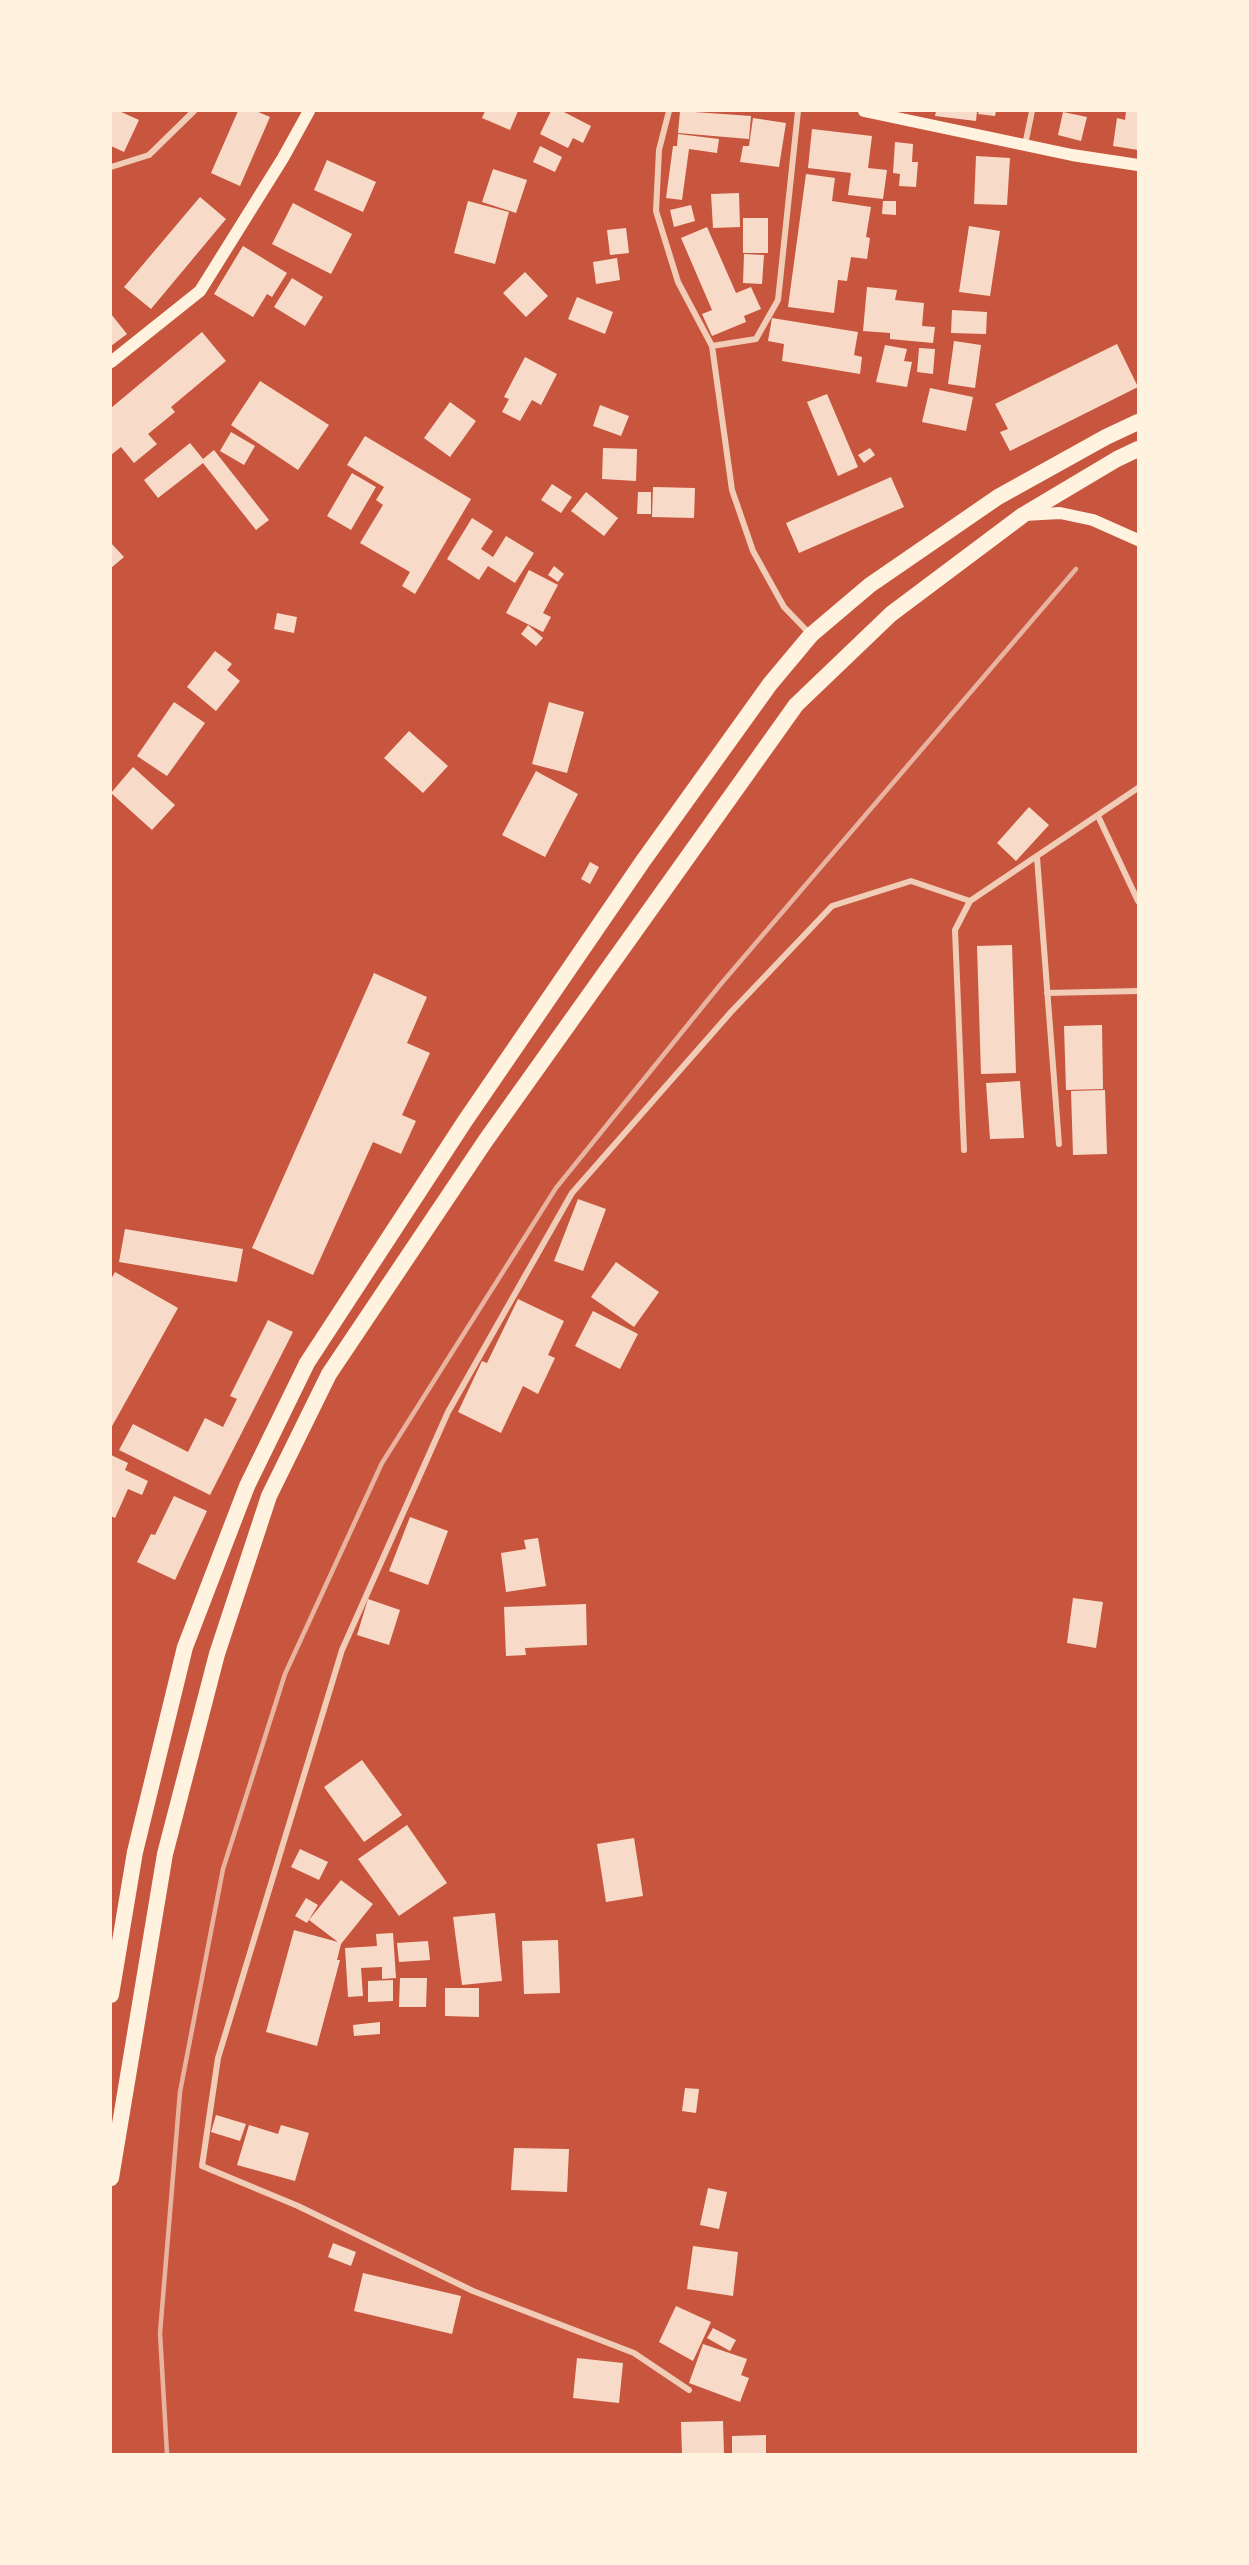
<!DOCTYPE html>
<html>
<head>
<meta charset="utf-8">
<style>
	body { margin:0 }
	#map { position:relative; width:1249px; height:2565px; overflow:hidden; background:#c8553d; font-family:"Space Grotesk",sans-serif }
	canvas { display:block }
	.frame { position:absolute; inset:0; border:112px solid #fff3e0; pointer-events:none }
</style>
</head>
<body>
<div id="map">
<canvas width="1249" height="2565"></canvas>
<div class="frame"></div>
</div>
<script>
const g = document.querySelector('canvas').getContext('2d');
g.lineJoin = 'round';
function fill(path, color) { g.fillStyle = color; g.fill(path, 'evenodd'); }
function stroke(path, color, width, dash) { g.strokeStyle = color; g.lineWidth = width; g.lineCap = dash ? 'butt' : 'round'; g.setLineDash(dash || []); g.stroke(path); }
const building = new Path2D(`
	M111,111H119L139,120L124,152L111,146Z
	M238,111H256L270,117L240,186L211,173Z
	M485,111H518L510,130L482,118Z
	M551,111H562L591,126L583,143L573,138L568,148L540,134Z
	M680,111L751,116L749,139L678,133Z
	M936,111H977L976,121L935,116Z
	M979,111H996L995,116L978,114Z
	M1126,111H1138V150L1113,146L1117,118L1125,120Z
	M1063,112L1087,117L1081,141L1058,135Z
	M753,118L786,123L779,167L740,162L743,146H749Z
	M812,129L872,136L868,168L887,170L883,199L848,195L851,173L808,168Z
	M678,134L719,139L717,153L689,149L682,200L666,198L673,146H677Z
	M895,142L913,144L912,162H918L916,187L899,186L900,174L893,173Z
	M540,146L562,157L555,172L533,162Z
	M976,156L1010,158L1007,205L974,204Z
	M327,160L376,182L363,212L314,190Z
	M493,169L527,180L516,213L482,202Z
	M806,174L835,178L832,201L871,207L866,237L870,238L867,259L851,257L847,281L838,280L834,313L788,307Z
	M739,193L740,227L713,228L711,194Z
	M200,197L226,219L151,309L124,287Z
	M468,201L509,212L495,264L454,253Z
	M883,201H896V215L882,214Z
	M293,203L352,234L331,274L272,244Z
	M691,205L695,221L674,227L670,210Z
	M743,218H768V253H743Z
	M969,226L1000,231L990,296L959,292Z
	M707,227L736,293L751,287L761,309L744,316L746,322L712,336L702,314L712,310L681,238Z
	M626,228L629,253L610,255L607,230Z
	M243,246L287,273L272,297L267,294L253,317L214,294Z
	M744,254L764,255L762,284L743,283Z
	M617,258L620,280L596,284L593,262Z
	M525,272L548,296L526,317L503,293Z
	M292,278L323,297L305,326L274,307Z
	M867,287L897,290L895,300L924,303L922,326L935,327L933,343L890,339V333L863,331Z
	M577,297L613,312L605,334L568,319Z
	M952,310L987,312L986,334L951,333Z
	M111,314L127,334L111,346Z
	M772,318L858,332L854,355L862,357L860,374L782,361L784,344L768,341Z
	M202,332L226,361L171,407L175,412L148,434L157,444L134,463L121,447L111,455V408Z
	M954,341L981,345L975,388L948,384Z
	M1117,344L1138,387L1010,451L1000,432L1008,429L995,404Z
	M885,345L907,349L904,361L912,362L907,387L876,382Z
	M919,348L935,349L933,374L917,372Z
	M525,357L557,374L541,405L532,400L520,421L502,412L509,399L504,397Z
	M260,381L329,425L298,470L231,425Z
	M930,388L973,397L966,431L922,422Z
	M827,394L858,467L838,476L807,402Z
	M450,402L476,421L450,457L424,438Z
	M600,405L629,416L621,436L593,426Z
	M231,432L255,446L244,465L220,451Z
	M365,436L471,499L415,594L402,586L410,572L360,543L383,505L376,500L384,487L347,465Z
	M190,443L203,459L214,450L269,520L256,530L203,463L158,498L144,480Z
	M603,448L637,449L636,481L602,479Z
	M870,448L875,455L864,463L858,455Z
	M352,473L376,487L351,530L327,516Z
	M891,477L904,507L799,553L786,523Z
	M552,484L572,497L561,513L541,500Z
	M653,487L695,488L694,518L652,517Z
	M586,492L618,518L604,536L571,511Z
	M638,492H651V514H637Z
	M472,518L493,531L481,549L493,557L506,536L534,553L515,583L488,566L479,580L447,559Z
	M111,543L124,557L111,568Z
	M554,566L564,574L558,582L548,575Z
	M529,570L558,585L543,613L551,617L543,632L506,613Z
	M277,613L297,617L294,633L274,629Z
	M528,625L543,638L536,646L521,634Z
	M215,651L232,664L227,670L240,681L216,711L187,687Z
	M174,702L205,723L167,776L137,756Z
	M549,702L584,712L567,773L532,764Z
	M409,731L448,766L423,793L384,758Z
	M133,767L175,805L152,830L111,793Z
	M536,771L578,794L545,857L502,835Z
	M1029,807L1049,825L1016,861L997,843Z
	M590,862L599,867L590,884L581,879Z
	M1012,945L1016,1073L981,1074L977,946Z
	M374,973L427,997L407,1043L430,1053L402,1115L416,1121L401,1154L373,1142L313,1275L252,1248Z
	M1102,1025L1103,1089L1066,1090L1064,1026Z
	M1020,1081L1024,1138L990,1139L986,1083Z
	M1105,1090L1107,1154L1073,1155L1071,1091Z
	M578,1199L606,1209L583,1271L554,1261Z
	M125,1229L243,1249L237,1282L119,1262Z
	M616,1262L659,1292L634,1327L591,1297Z
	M115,1272L178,1308L111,1428V1279Z
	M518,1299L564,1321L548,1355L555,1358L538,1394L523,1386L501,1433L458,1412L482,1361L487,1363Z
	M593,1311L638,1334L620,1369L575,1346Z
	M268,1320L293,1332L210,1495L119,1450L133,1424L188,1452L205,1418L223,1427L237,1399L230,1396Z
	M111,1455L128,1463L125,1470L148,1481L142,1495L128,1489L115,1518L111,1516Z
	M174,1496L207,1511L175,1580L137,1562L151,1534L155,1535Z
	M410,1517L448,1531L428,1585L389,1571Z
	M538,1538L546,1586L506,1592L501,1553L526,1549L524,1540Z
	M1073,1598L1103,1602L1096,1648L1067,1643Z
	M368,1599L400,1610L389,1645L357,1635Z
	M586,1604L587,1645L525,1648L526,1655L506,1656L504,1607Z
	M362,1760L402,1815L364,1842L324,1787Z
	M407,1825L447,1883L399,1916L358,1859Z
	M634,1838L643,1896L606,1902L597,1844Z
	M300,1849L328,1862L319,1880L291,1867Z
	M341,1880L373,1904L341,1944L337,1960H340L317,2046L266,2032L294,1930L338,1942L309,1920Z
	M306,1898L318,1905L307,1923L295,1916Z
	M495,1913L502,1981L462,1985L453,1917Z
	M393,1933L396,1978L382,1979V1967L361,1968L363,1996L348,1997L345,1948L377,1946L376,1934Z
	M558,1940L560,1993L524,1994L522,1941Z
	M428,1941L430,1960L399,1962L397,1943Z
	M400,1978H427L426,2007H399Z
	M393,1980V2001L368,2002V1981Z
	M445,1988H479V2017L445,2016Z
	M380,2022V2034L354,2036L353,2025Z
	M685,2088L699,2089L696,2113L682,2111Z
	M216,2115L246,2124L240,2141L211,2132Z
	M249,2125L278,2134L281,2125L309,2133L295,2181L237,2165Z
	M514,2148L569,2149L567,2192L511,2190Z
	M708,2188L727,2192L719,2229L700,2225Z
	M333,2243L356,2252L351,2266L328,2257Z
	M693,2246L738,2252L733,2296L687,2289Z
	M363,2273L461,2296L452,2334L354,2311Z
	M676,2306L711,2322L693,2361L659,2342Z
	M713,2328L736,2340L730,2351L707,2338Z
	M703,2344L747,2359L741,2375L749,2378L740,2402L689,2383Z
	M577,2358L623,2363L619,2403L573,2398Z
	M723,2421L724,2454H682L681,2422Z
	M766,2435V2454H732V2436Z`);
const minor = new Path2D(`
	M669,111L659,150L656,211L678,282L712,346L732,490L753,551L784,607L811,635
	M1025,145L1032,111
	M111,167L149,155L194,111
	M712,346L756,339L778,300L798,111
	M1098,816L1138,901
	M1037,857L1059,1144
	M1047,993L1138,991
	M964,1150L955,930L970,901L1138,788
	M689,2390L634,2353L473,2291L298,2206L202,2166L218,2058L342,1650L448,1412L572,1193L731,1012L832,906L911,881L970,901`);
const secondary = new Path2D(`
	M864,111L1072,155L1138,165
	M111,362L200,291L283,158L309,111
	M1024,515L1060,513L1093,520L1138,540`);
const trunk = new Path2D(`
	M111,1995L135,1852L185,1647L247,1486L307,1363L465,1121L643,861L770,684L811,635L870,585L998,497L1106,437L1138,422
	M111,2178L165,1854L217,1654L269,1496L329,1374L486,1140L796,705L891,614L1023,515L1117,459L1138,449`);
const rail = new Path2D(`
	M167,2454L160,2333L180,2092L223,1869L285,1674L382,1463L556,1188L720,985L1076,569`);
fill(building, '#f7dbc8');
stroke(minor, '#f1ccb7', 6);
stroke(secondary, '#fff3e0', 12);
stroke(trunk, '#fff3e0', 16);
stroke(rail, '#e9b49f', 4.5);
</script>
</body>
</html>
